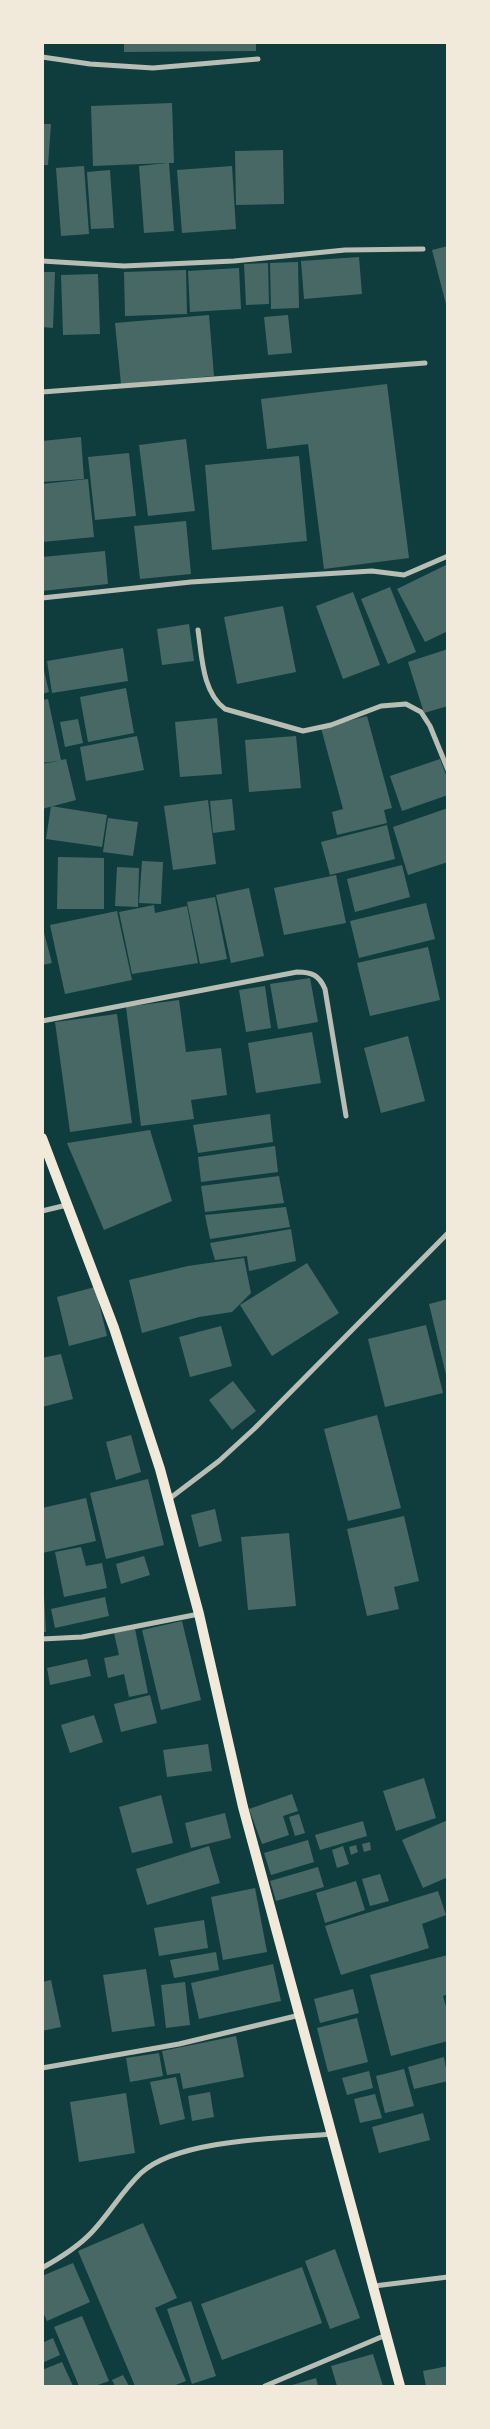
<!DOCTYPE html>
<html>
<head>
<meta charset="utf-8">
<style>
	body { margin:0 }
	#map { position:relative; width:490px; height:2429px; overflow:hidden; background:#0f3d3e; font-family:Ubuntu,sans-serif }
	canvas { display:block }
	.frame { position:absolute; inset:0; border:44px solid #f1e9da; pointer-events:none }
</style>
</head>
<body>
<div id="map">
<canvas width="490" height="2429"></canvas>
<div class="frame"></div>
</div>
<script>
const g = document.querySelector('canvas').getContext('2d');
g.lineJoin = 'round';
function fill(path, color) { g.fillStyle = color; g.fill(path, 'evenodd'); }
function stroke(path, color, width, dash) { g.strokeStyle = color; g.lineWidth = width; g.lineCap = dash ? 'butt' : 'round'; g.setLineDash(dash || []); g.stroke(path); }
const building = new Path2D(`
	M124,42H256V51L124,52Z
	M172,103L174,163H169L174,231L144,233L139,166L167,163L93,166L91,106Z
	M42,124H51L48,165H42Z
	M283,150L284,204L236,205L235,151Z
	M84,166L89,234L61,236L56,168Z
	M232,166L236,229L182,233L177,170Z
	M110,170L114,228L91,229L87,172Z
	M448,246V308H447L432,250Z
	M359,257L362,294L304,299L301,261Z
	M298,262L299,308L271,309L270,263Z
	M268,263L269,304L246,305L244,264Z
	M239,268L241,309L190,312L188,271Z
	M186,270L187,314L125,316L124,272Z
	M42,272H55L53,328L42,327Z
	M98,274L100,334L63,335L61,275Z
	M209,315L214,376L121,384L115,323Z
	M288,315L292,353L268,355L264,317Z
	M387,384L409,558L324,569L308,444L267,449L261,399Z
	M81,437L84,479L42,482V441Z
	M186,439L195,511L148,516L139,445Z
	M129,453L136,516L95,520L88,457Z
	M299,456L307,541L212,550L205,465Z
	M88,479L94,537L42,542V484Z
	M186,521L191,574L140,579L134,526Z
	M105,551L108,584L42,591V557Z
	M448,564V631L425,642L397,589Z
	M390,587L416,652L388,664L361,599Z
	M353,592L380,665L343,679L316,606Z
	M283,606L296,672L237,684L224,617Z
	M189,624L194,661L162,665L157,629Z
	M123,648L128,681L52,693L47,661Z
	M448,649V706L424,713L408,662Z
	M42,662L49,692L42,694Z
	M126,688L134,733L88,742L80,697Z
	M48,699L61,760L66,759L76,800L42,809V764L58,761L42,763V700Z
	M367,716L392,808L384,810L387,823L337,835L332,812L343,809L321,728Z
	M217,718L222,774L180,777L175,722Z
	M78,719L83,743L65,747L60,722Z
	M137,736L144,770L86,781L80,747Z
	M296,736L301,788L249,792L245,740Z
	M440,759L448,780V795L402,811L390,776Z
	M232,799L235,830L213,833L210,801Z
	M208,800L216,864L173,870L164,806Z
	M51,806L107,815L102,847L46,839Z
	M448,808V862L408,875L393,827Z
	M108,818L138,822L133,856L103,852Z
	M387,825L395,859L330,875L321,842Z
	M58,857L104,858V909H57Z
	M142,861L163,862L161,904L139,903Z
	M402,865L410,897L355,912L347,879Z
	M117,867L139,868L138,907L115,906Z
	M336,875L346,923L284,935L274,888Z
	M249,888L264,956L231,963L216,895Z
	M215,897L227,959L200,964L187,902Z
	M426,903L435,939L359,958L350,921Z
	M154,905L155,913L187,906L198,963L132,974L119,912Z
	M117,911L132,980L65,994L50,925Z
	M42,925L52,963L42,965Z
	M428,947L440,1000L370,1016L357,963Z
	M310,978L318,1022L278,1029L270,984Z
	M265,986L271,1028L246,1032L239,990Z
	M179,1000L186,1052L221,1048L227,1095L191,1100L194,1119L141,1126L126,1007Z
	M117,1014L132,1123L70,1132L55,1022Z
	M312,1032L321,1083L256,1093L248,1043Z
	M408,1036L425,1101L381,1113L364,1048Z
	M270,1114L273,1142L198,1153L193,1125Z
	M150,1130L172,1201L104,1230L67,1143Z
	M275,1146L278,1172L201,1182L198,1157Z
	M279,1176L284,1203L205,1212L201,1186Z
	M286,1207L290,1227L210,1239L205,1215Z
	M291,1229L296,1261L249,1271L247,1256L215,1260L210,1243Z
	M244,1258L251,1293L232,1312L199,1317L142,1333L129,1280L188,1266Z
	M307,1263L339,1313L272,1356L240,1305Z
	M95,1287L107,1336L69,1346L57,1297Z
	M448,1299V1379H447L429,1304Z
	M426,1325L443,1393L385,1407L368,1339Z
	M221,1326L232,1366L190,1377L179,1337Z
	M61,1354L73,1399L42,1407V1358Z
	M233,1381L256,1411L232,1430L209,1400Z
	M377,1415L401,1508L348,1521L324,1429Z
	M131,1435L141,1472L116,1480L106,1442Z
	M148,1479L164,1545L106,1559L90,1493Z
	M86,1498L96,1541L42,1553V1508Z
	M215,1509L222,1541L199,1547L191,1515Z
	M404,1516L419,1581L394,1587L399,1609L367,1616L347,1529Z
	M289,1533L296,1606L248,1610L241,1537Z
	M81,1547L86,1566L102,1563L107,1588L64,1597L55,1552Z
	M144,1556L150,1575L121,1584L116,1564Z
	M42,1595H44L46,1632H42Z
	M105,1597L109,1616L55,1628L51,1609Z
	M182,1621L201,1700L161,1710L142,1630Z
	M135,1629L148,1693L129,1697L124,1674L108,1678L104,1658L119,1655L114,1633Z
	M87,1659L91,1676L50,1685L47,1668Z
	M150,1695L157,1723L121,1732L114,1704Z
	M94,1715L103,1742L70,1753L61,1725Z
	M208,1744L212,1771L167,1777L163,1750Z
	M424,1778L436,1818L396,1831L383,1791Z
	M292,1794L298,1811L283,1816L289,1835L262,1844L249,1809Z
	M161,1795L173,1843L132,1853L119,1807Z
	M225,1813L231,1838L191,1848L185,1823Z
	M299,1814L305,1833L295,1836L289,1817Z
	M448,1820V1877L423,1888L402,1840Z
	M363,1821L367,1836L320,1850L315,1835Z
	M308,1840L314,1862L271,1875L264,1853Z
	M370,1842L371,1850L364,1852L362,1844Z
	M356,1845L358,1852L351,1855L349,1847Z
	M209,1846L220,1883L147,1905L136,1869Z
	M343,1846L349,1864L337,1868L332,1850Z
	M318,1867L324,1887L276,1901L270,1881Z
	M380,1874L389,1901L370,1906L362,1879Z
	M356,1881L365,1910L325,1923L316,1893Z
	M255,1888L267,1952L223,1960L211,1897Z
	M438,1891L446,1915L422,1924L429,1948L341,1975L325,1926Z
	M204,1920L208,1948L159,1956L154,1928Z
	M216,1952L219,1970L174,1978L170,1960Z
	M448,1955V1994L443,1996L448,2014V2041L391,2056L370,1975Z
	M273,1964L281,2001L199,2019L191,1983Z
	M146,1969L155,2026L112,2032L103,1975Z
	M51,1980L61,2027L42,2031V1982Z
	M185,1982L190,2025L166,2028L161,1985Z
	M353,1989L359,2013L320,2023L314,1999Z
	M357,2018L368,2062L328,2072L317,2028Z
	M236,2036L244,2077L183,2089L180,2073L167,2075L162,2051Z
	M159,2053L163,2076L130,2082L126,2058Z
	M444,2057L448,2081L414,2089L408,2067Z
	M404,2069L414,2106L385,2113L376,2076Z
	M369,2071L373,2088L347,2095L342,2078Z
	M176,2077L185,2119L160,2125L150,2082Z
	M210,2092L214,2117L192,2121L188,2096Z
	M126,2093L135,2153L79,2162L70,2102Z
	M375,2094L382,2118L360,2123L354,2099Z
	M423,2113L430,2140L379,2153L372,2127Z
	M143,2223L177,2298L155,2308L186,2381L173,2386H135L78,2251Z
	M335,2249L360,2318L330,2329L305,2261Z
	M73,2263L90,2302L47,2321L42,2310V2276Z
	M302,2267L322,2323L222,2360L201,2304Z
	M191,2301L216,2376L192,2384L167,2309Z
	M82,2316L109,2381L95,2386H79L54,2327Z
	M53,2338L60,2355L42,2363V2343Z
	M373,2354L383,2386H337L331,2366Z
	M62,2362L73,2386H42V2370Z
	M448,2366V2386H426L423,2371Z
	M123,2375L129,2386H115L112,2380Z
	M316,2378L318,2386H289Z`);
const minor = new Path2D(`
	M42,57L90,64L153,68L258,59
	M42,261L124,266L234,261L345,250L423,249
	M42,392L425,363
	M42,598L191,582L372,571L404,575L448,556
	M198,630C202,656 202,692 225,709L303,731L331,725L381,706L406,704L421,712L430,726L448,770
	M42,1021L297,972C312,972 319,975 325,989L346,1116
	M42,1211L67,1205
	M169,1499L219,1461L255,1428L448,1233
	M42,1639L82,1637L199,1614
	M42,2068L179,2044L300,2015
	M42,2268C60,2258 78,2247 92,2232C110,2213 122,2191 141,2173C177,2139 282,2138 333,2134
	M374,2286L448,2277
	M265,2386L386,2335`);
const secondary = new Path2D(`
	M42,1138L114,1328L160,1469L199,1614L243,1807L400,2386`);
fill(building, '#486865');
stroke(minor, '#b8beb3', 5);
stroke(secondary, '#f1e9da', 10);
</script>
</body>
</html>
